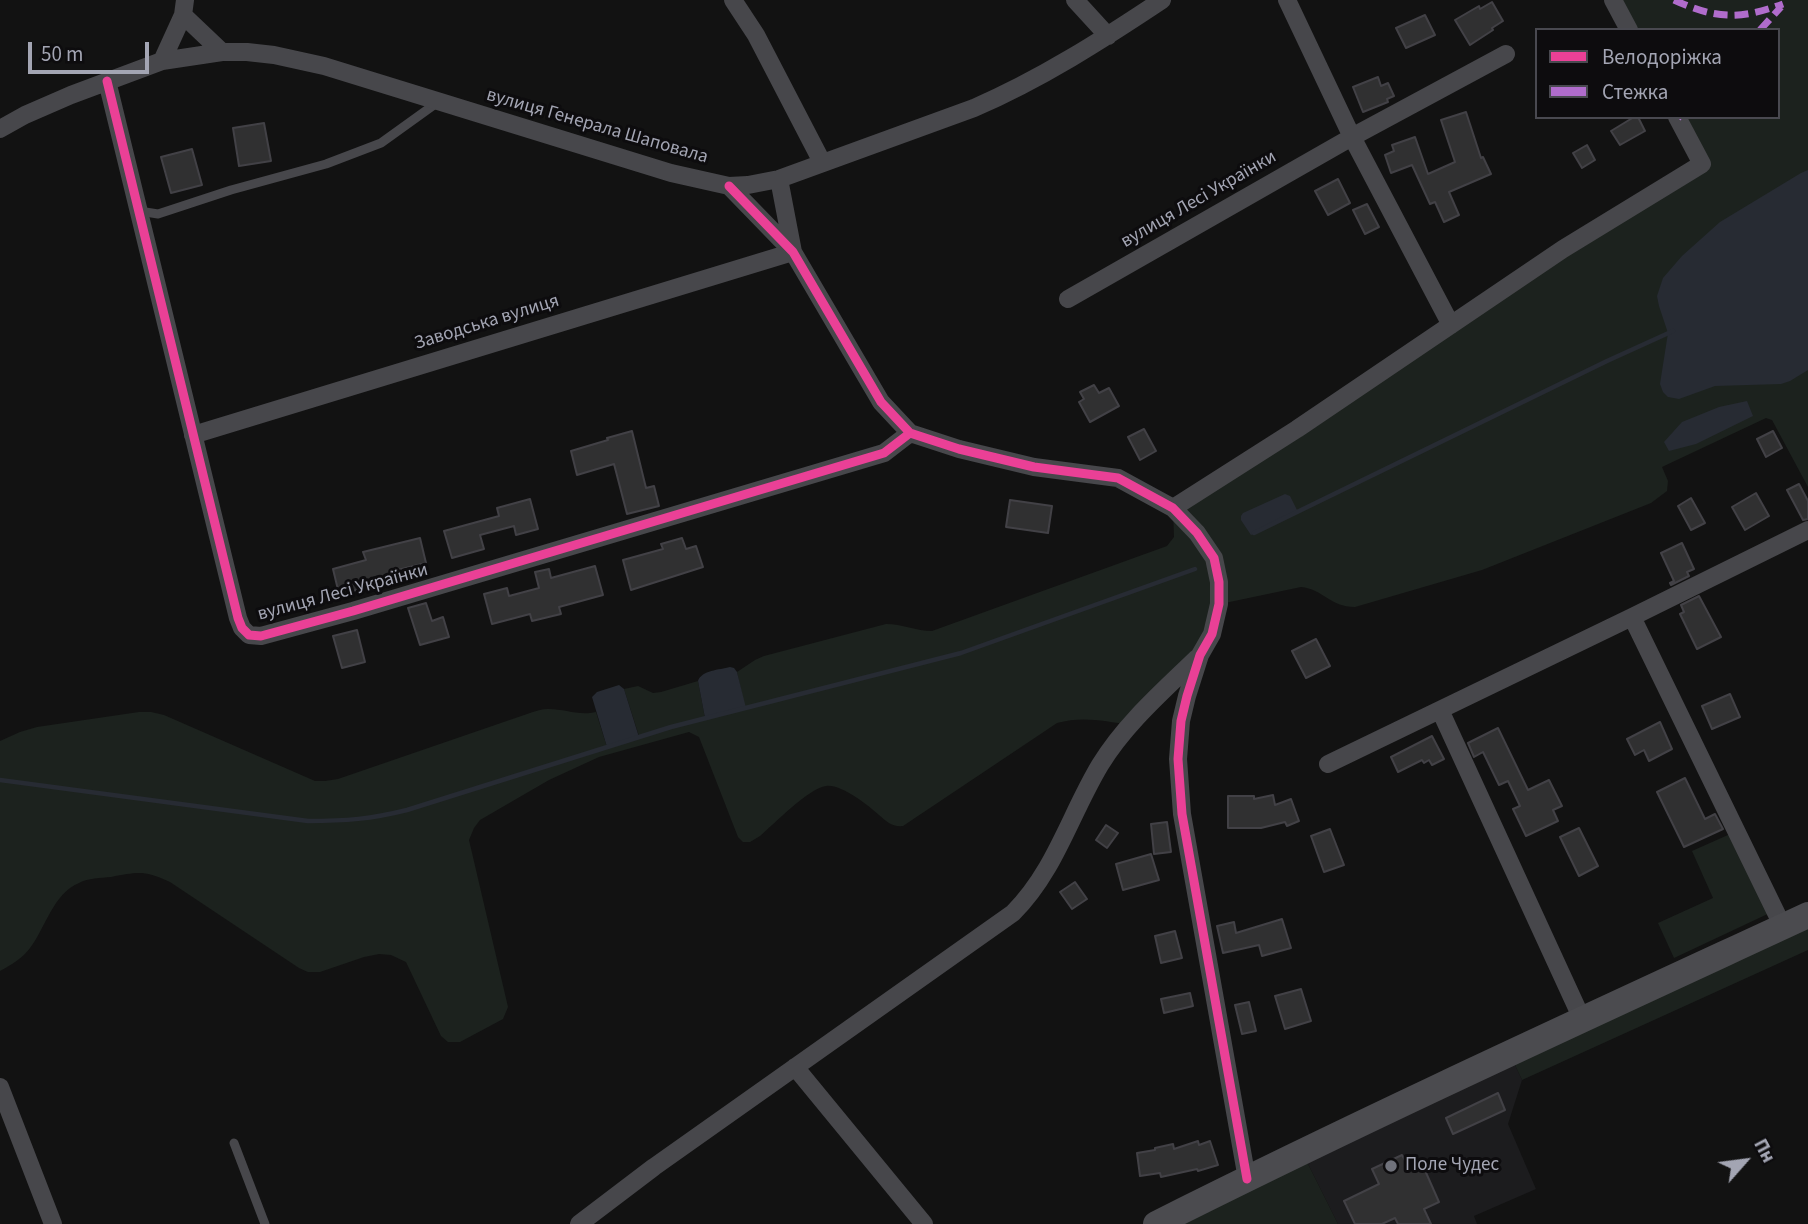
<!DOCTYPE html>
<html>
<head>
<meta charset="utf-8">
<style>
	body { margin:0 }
	#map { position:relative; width:1808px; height:1224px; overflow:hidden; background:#121212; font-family:"Source Sans 3",sans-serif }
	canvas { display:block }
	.legend { position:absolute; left:1535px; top:28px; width:245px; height:91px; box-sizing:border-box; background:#0d0c0e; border:2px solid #494950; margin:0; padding:9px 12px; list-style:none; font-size:21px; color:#a3a5b3 }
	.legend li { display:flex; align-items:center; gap:14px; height:35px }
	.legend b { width:35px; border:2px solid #494950 }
	.north { position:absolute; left:1710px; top:1126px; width:70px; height:70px; -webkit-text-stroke:5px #0d0c0e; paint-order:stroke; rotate:62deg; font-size:19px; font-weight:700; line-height:28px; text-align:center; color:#a3a5b3 }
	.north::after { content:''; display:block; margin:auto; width:24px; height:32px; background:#a3a5b3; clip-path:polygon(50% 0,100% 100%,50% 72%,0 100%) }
	.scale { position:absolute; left:28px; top:42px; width:121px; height:32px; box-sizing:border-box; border:4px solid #a3a5b3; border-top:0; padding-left:9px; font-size:21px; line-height:24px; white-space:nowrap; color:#a3a5b3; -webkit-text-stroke:5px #0d0c0e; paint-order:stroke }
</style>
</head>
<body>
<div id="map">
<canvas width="1808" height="1224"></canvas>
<ul class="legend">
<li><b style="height:9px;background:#ea4096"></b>Велодоріжка</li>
<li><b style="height:9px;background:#b06ccc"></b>Стежка</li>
</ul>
<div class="north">Пн</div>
<div class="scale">50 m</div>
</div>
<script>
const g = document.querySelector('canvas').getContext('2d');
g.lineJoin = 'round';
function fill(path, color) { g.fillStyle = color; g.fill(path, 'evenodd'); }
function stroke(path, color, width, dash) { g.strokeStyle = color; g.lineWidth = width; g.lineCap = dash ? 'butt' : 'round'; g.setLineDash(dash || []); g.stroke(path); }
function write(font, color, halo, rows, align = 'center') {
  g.font = font + ' "Source Sans 3",sans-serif'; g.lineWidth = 6; g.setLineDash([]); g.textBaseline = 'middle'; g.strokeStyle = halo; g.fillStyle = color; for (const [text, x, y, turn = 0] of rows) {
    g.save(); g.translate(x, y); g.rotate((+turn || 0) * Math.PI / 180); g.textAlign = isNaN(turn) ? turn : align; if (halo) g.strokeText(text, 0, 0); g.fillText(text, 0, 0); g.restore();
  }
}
const built = new Path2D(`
	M1510,1054L1522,1080L1508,1124L1536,1189L1474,1216L1477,1224H1338L1302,1152Z`);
const green = new Path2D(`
	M1613,0H1808V487L1772,420L1766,418L1662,467L1668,481L1667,491L1651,503L1482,570L1355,607C1330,607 1323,589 1301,587L1220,604L1212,634L1130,725C1105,721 1082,716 1057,723L903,826C892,827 887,822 879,815C868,805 841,784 826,786C809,788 774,824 760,836L750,842H743L738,837L699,737L689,732L599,757L549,780L480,820L474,828L469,840L508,1007L503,1019L460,1042H448L441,1036L406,962L391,955L379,954L364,957L320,972H308L299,968L170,882C144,870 138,872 111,877C101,878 88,878 79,883C53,894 46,927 30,948C23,958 11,965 0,971V741L20,732L37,727L139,712H151L164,715L315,781H325L338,779L530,713C536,711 542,709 548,709C566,709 578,716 596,712L607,747L639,736L624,689L638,686L653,693L661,692L698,681L705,718L745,708L737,672L755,660L764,656L886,624C902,624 916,631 932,631L1167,546L1174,537L1173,508L1702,164L1677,117H1778V30H1629Z
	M1737,831L1774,911L1674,958L1658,923L1713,898L1692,851Z
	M1808,915V950L1522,1080L1510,1054Z
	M1302,1152L1338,1224H1156Z`);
const water = new Path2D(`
	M1808,170V370L1790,381L1781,384L1715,386L1679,399L1668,397L1663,392L1660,384L1668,333L1659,306L1657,296L1663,278L1682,256L1720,222L1801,173Z
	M1747,401L1753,416L1696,444L1669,451L1664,442L1682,422L1719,407Z
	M1285,494L1290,496L1298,512L1251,535L1241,520V516L1243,513Z
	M730,667L734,668L737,672L746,708L705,718L698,681C702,670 719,670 730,667Z
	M619,685L624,689L639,737L607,747L592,697L597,692Z`);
const stream = new Path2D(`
	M1254,533L1607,361L1673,331
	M0,780L308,821C346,821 371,819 407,810L671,727L961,653L1195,569`);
const building = new Path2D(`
	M1492,2L1503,21L1492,28L1493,30L1470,45L1455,20L1479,6L1480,9Z
	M1425,15L1435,35L1406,48L1396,28Z
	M1378,77L1381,86L1388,83L1394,96L1387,99L1388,102L1363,112L1353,87Z
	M1466,112L1481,158L1483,157L1491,174L1449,192L1459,215L1444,222L1435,202L1430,204L1412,165L1391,173L1385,155L1394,151L1392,145L1415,137L1428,174L1455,162L1441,120Z
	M1634,117H1638L1645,131L1620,145L1611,131Z
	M264,123L271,161L239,166L233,128Z
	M1587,145L1595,160L1582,168L1573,153Z
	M192,149L202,185L171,193L161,157Z
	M1338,179L1350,203L1328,215L1315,191Z
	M1367,204L1379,227L1365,234L1353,210Z
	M1094,385L1099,393L1109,388L1119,406L1090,422L1079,402L1084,399L1080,392Z
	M1144,429L1156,451L1140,460L1128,437Z
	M632,431L646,488L654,486L659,506L627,514L614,464L577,475L571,451L608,440L607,438Z
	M1773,431L1782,448L1766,457L1757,439Z
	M1799,484L1808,501V519L1803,520L1787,490Z
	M1756,493L1769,516L1745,530L1732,507Z
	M1691,498L1705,523L1691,530L1678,506Z
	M530,499L538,529L516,535L514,526L480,535L484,549L452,558L444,531L499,516L497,508Z
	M1010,500L1052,506L1048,533L1006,527Z
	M420,538L426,563L390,572L392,582L339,594L333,569L366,560L363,552Z
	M682,538L686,549L696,546L703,567L631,590L623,560L663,549L661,544Z
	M1682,543L1694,569L1687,572L1689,576L1671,585L1670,583L1674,581L1661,553Z
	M595,566L603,595L559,607L561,614L532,621L530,614L492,624L484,594L507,588L509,596L539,588L535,572L549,569L551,578Z
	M1699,596L1721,637L1697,649L1680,614L1684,612L1681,605Z
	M426,603L432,621L443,617L449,637L420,645L408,608Z
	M357,630L365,662L342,668L333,636Z
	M1316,639L1330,666L1306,678L1292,651Z
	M1730,694L1740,717L1712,729L1702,706Z
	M1660,722L1672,749L1649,761L1644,750L1635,755L1627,739Z
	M1498,728L1528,790L1549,780L1562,806L1553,810L1558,821L1526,836L1513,809L1520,806L1508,781L1499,785L1483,752L1474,757L1468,743Z
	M1432,736L1444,759L1432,765L1429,760L1424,763L1422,760L1398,772L1391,757Z
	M1685,778L1705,819L1715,814L1723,829L1684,847L1657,792Z
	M1273,795L1275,805L1291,799L1299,821L1287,826L1285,822L1261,828H1228V796H1254V799Z
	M1167,822L1171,852L1154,854L1151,824Z
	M1106,825L1118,833L1107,848L1096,840Z
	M1579,828L1598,866L1579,876L1560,837Z
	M1330,829L1344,865L1324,872L1311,836Z
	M1151,854L1159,880L1123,890L1116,864Z
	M1075,882L1087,899L1072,909L1060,892Z
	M1282,919L1291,948L1262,956L1259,945L1223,953L1217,926L1234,922L1236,933Z
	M1175,931L1182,958L1161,963L1155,936Z
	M1301,989L1311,1021L1285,1029L1275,996Z
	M1190,993L1193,1006L1164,1013L1161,999Z
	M1249,1002L1256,1031L1242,1034L1235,1005Z
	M1498,1093L1505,1110L1453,1134L1446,1118Z
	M1198,1141L1199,1145L1210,1141L1218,1165L1198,1171L1197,1169L1161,1177L1160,1173L1140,1176L1137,1153L1155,1150V1148L1173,1144L1174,1149Z
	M1402,1155L1407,1164L1420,1159L1439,1202L1424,1209L1431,1224H1398L1395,1218L1382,1224H1355L1344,1201L1379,1184L1372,1169Z`);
const service = new Path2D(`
	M139,211L158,214L231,190L326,164L381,143L438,102
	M234,1143L265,1224`);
const minor = new Path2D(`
	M733,0L756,35L822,162
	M1075,0L1108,36
	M1287,0L1352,137L1451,325
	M1613,0L1629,30
	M183,15L222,52
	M162,61L183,15L185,0
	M107,81L238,618L242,628L249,635L261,636L353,611L884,453L910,433
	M0,129L25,115L71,95L162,61L222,52H247L274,55L324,66L671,173L729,186L748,185L779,179L974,108C1041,79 1102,40 1162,0
	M729,186L793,252L881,402L910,433L959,449L1034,467L1118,478L1173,508L1197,533L1214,558L1219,582V604L1212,634L1200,655L1187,696L1181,721L1178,759L1182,814L1247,1179
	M1068,299L1352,137L1506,54
	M193,435L793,252L779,179
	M1173,508L1297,429L1563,249L1702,164L1677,117
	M1632,617L1783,927
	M1440,710L1582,1019
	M1328,764L1632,617L1808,530
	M795,1067L924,1224
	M0,1087L53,1224
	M579,1224L654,1167L1013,913C1055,871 1070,815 1100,765C1125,724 1163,691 1197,658`);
const secondary = new Path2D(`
	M1156,1224C1371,1116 1590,1016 1808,915`);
const quiet = new Path2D(`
	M1674,0C1716,19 1739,20 1783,4
	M1760,30L1781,7
	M1678,118L1679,117`);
const cycleway = new Path2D(`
	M107,81L238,618L242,628L249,635L261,636L353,611L884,453L910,433
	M729,186L793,252L881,402L910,433L959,449L1034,467L1118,478L1173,508L1197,533L1214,558L1219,582V604L1212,634L1200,655L1187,696L1181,721L1178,759L1182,814L1247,1179`);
const markers = [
	[1391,1166,7,"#70727b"]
];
const streetNames = [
	["вулиця Генерала Шаповала",597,127,16],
	["вулиця Лесі Українки",1199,200,-30],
	["Заводська вулиця",487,323,-17],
	["вулиця Лесі Українки",343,593,-15]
];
const poiNames = [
	["Поле Чудес",1405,1166]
];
fill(built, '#1c1c1e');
fill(green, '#1c221e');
fill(water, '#272b33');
stroke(stream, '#272b33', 4.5);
fill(building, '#303031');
stroke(building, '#424146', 2);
stroke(service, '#47474b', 9);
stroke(minor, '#47474b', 18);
stroke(secondary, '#4b4b4f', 26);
stroke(quiet, '#b06ccc', 7, [14, 7]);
stroke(cycleway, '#ea4096', 9);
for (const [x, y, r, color] of markers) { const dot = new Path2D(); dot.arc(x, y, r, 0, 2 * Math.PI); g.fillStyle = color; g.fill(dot); stroke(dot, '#0d0c0e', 2.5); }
write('19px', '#a3a5b3', '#0d0c0e', streetNames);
write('19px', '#a3a5b3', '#0d0c0e', poiNames, 'left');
</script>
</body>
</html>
